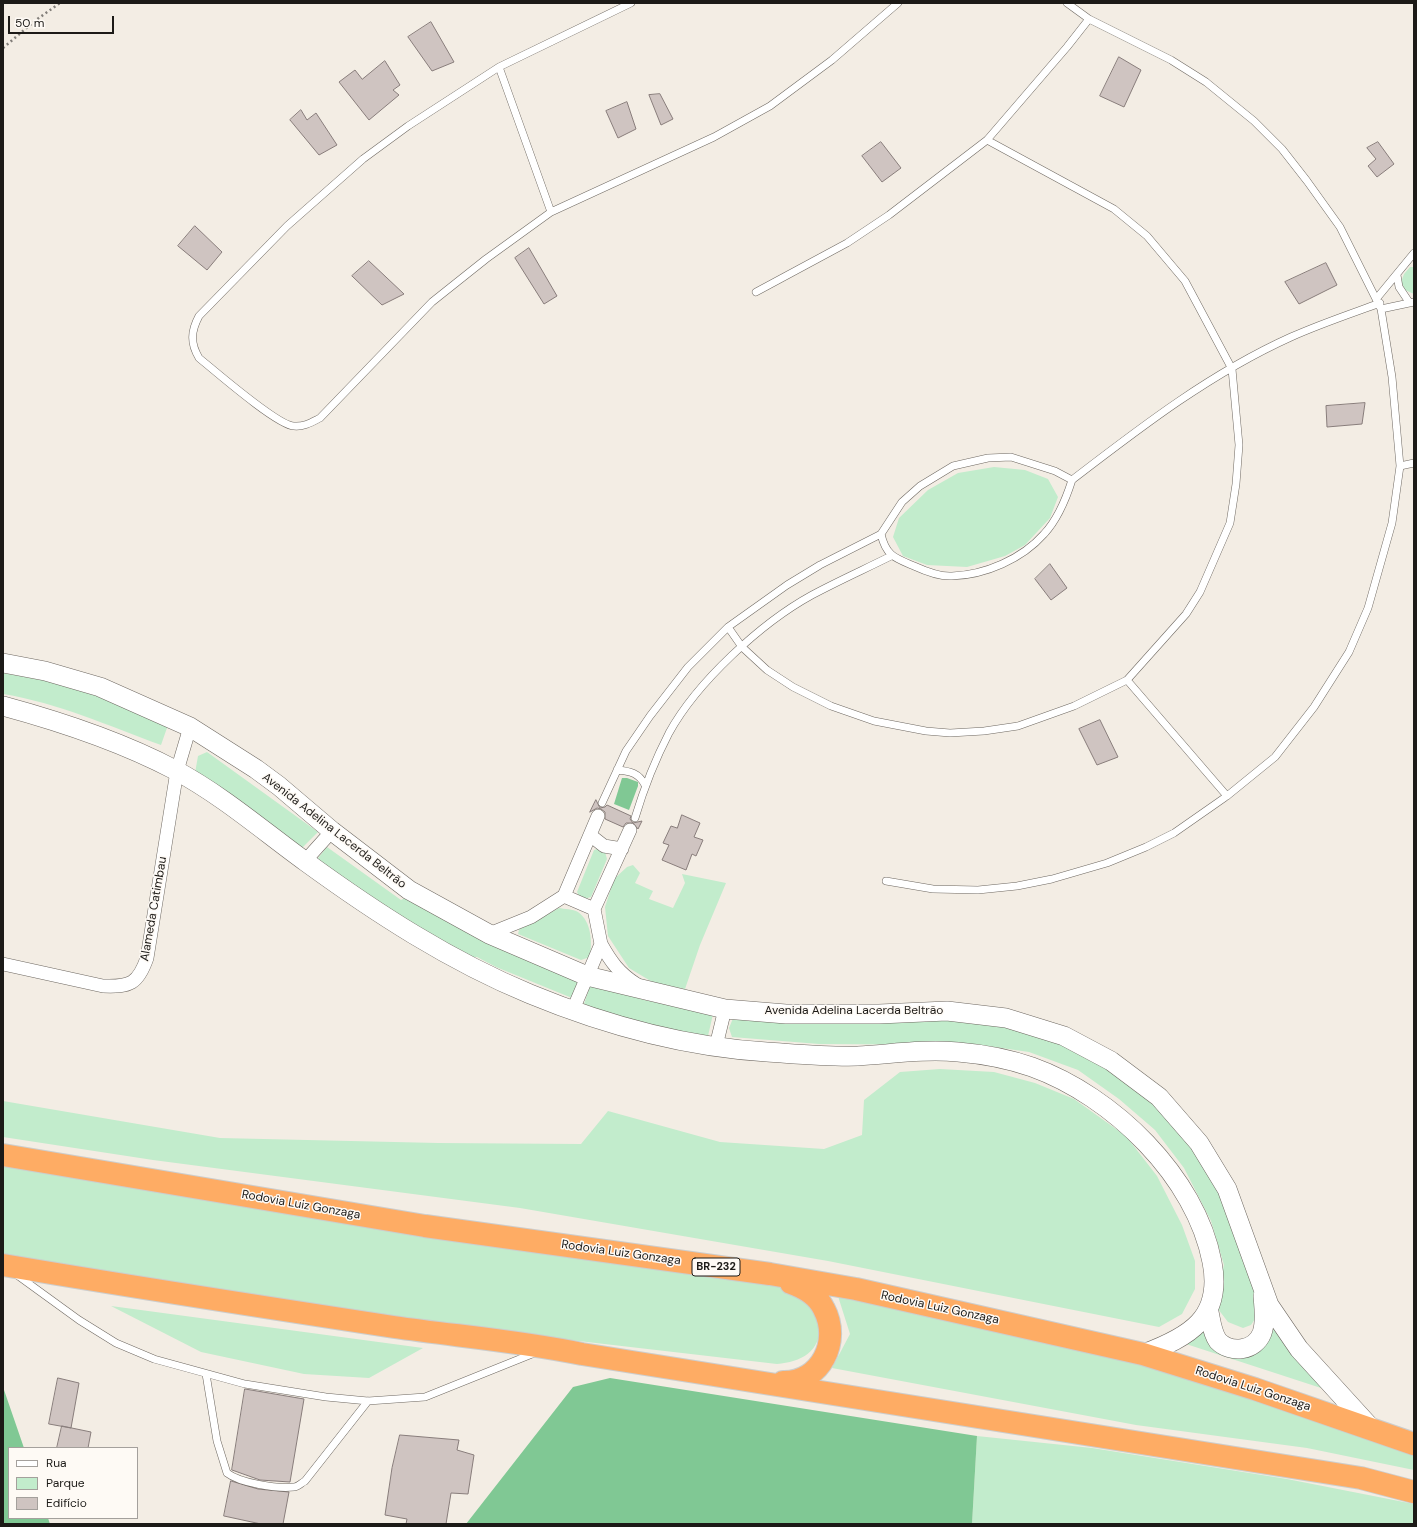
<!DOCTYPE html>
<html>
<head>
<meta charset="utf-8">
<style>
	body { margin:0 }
	#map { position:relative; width:1417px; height:1527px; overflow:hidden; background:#f3ede4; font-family:"DM Sans",sans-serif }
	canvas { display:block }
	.frame { position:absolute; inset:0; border:4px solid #1c1a17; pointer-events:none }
	.legend { position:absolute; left:8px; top:1447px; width:130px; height:72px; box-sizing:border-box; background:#fefaf5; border:1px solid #a4a09c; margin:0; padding:5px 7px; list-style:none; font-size:12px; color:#1c1a17 }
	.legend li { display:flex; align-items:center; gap:8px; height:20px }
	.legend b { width:20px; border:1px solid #a4a09c }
	.scale { position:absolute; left:8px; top:16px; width:106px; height:18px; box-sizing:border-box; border:2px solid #1c1a17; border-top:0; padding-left:5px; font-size:12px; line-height:14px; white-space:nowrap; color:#1c1a17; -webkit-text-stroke:3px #fefaf5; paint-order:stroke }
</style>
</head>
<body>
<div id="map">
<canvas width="1417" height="1527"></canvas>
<div class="frame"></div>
<ul class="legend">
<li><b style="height:5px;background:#fff"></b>Rua</li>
<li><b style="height:11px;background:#c2eccc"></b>Parque</li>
<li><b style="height:11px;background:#cfc4c1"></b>Edifício</li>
</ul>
<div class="scale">50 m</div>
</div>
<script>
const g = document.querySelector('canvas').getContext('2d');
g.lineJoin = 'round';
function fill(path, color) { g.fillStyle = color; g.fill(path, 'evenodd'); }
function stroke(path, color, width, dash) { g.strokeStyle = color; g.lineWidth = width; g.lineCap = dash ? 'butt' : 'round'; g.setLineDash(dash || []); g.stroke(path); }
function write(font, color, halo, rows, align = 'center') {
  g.font = font + ' "DM Sans",sans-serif'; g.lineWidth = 3; g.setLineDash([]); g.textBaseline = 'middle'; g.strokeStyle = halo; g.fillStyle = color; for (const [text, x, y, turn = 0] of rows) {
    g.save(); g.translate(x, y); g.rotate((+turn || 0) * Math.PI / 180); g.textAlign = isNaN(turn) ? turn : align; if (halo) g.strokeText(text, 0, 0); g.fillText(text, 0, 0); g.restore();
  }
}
const green = new Path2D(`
	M1410,267H1414V294L1405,290L1401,282L1404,274Z
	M994,467L1025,470L1048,479L1058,497L1050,518L1025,545L1005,556L967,567L927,565L903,556L893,537L899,518L928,490L958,473Z
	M3,673L48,681L97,696L168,725L161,745C109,726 58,703 3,694Z
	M207,752L318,832L301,849L195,773L198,756Z
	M327,847L401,900L407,897L581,981L572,998L496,967L477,957H463L318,866V858Z
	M600,848L605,852L607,859L591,897L584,899L579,896L577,892L594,850Z
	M633,865L640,873L635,883L653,891L649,899L673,908L685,883L682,874L726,883L700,945L685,989L654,983L629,968L608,936L605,907L614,879L627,867Z
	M559,908C564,909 573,909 578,912C592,922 592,942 590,957L581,960L518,934L520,926L534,922Z
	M591,983L644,1000L713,1014L708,1036L636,1023L583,1007Z
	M734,1016L964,1018L1062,1039L1161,1100L1200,1151L1246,1240L1259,1313L1251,1325L1243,1328L1228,1322L1218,1309L1216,1293L1224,1265L1211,1221L1184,1168L1155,1130L1119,1099L1078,1070L1029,1052L981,1045L819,1044L732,1037L729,1028Z
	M940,1069L994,1072L1035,1083L1074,1099L1126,1136L1157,1176L1182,1225L1195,1261V1289L1182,1314L1159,1327L828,1261L520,1208L153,1160L3,1137V1101L220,1138L438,1143L581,1144L608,1111L720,1142L824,1149L862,1135L864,1100L900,1072Z
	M3,1154L785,1284L812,1300C815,1307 819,1316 820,1324C821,1352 801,1362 777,1364L199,1297L3,1265Z
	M837,1293L1140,1360L1414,1453V1470L1307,1448L1136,1425L832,1368L850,1334Z
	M1269,1305L1327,1385L1321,1388L1183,1343L1206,1320L1243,1355Z
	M111,1306L423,1348L369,1378L304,1374L201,1352Z
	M977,1436L1092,1448L1287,1479L1414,1504V1524H972Z`);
const forest = new Path2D(`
	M622,778H627L638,782V786L629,810L614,804Z
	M610,1378L977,1436L972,1524H466L573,1387Z
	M3,1387L24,1448H9V1518H48L50,1524H3Z`);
const building = new Path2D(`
	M431,22L454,62L432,71L408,37Z
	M1119,57L1141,70L1124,107L1100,96Z
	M385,61L400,85L393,90L399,95L369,120L339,82L355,70L362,79Z
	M660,94L673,119L661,125L649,95Z
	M627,102L636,129L618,138L606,111Z
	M301,110L307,120L316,113L337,145L319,155L290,120Z
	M881,142L901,168L882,182L862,156Z
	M1378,142L1394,164L1377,177L1368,166L1376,159L1367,148Z
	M195,226L222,252L207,270L178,246Z
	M529,248L557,296L544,304L515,258Z
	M369,261L404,294L382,305L352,276Z
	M1326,263L1337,285L1299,304L1285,282Z
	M1365,403L1362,424L1327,427L1326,406Z
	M1050,564L1067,588L1051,600L1035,579Z
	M1100,720L1118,757L1097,765L1079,729Z
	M596,800L600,808L605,807L607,805L631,816L630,819L633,823L642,821L638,829L633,823H626L623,827L605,819V812L601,809L597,808L590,812Z
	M682,815L700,823L694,837L703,840L696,856L692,854L686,870L662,860L669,845L663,843L671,826L677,828Z
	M58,1378L79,1383L71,1428L49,1424Z
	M245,1389L304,1399L290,1482L260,1480L232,1470Z
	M62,1426L91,1432L88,1448H57Z
	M400,1435L459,1440L457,1450L474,1455L468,1494L451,1493L446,1524H406L407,1519L385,1515L392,1468Z
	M231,1481L258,1489L289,1492L283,1524H261L224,1516Z`);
const path = new Path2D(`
	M3,48L36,20L60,3`);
const service = new Path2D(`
	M631,3L499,67L408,126L363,159L287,226L199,316C191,331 190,343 199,358C215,371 278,426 294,426C304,427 312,422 320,418L432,302L486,259L551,212L714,137L770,106L832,60L898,3
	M499,67L551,212
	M1397,275L1399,287L1409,302
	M756,292L847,243L889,215L987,140L1067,47L1089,19
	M1377,298L1414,253
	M1381,309L1414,302
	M1400,466L1414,463
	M1072,480C1141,427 1211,373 1291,337C1320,324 1350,314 1380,303
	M728,627L742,647L767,670L793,687L831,706L874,721L926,731L950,733L984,731L1018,726L1074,706L1127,680L1186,614L1200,592L1230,523L1236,484L1239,445L1232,369L1185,281L1147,236L1114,209L987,140
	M1127,680L1227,796
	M617,770C630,771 639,773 645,785
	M602,803L626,751L650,716L688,667L728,627L787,585L820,565L881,534L902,502L920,486L953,466L988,458L1011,457L1055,471L1072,480C1066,499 1058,519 1044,534C1022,559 985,575 952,576C939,577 925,571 914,566C895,558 886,556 881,534
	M635,818C644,788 655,760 669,733C697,682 761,623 812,595C838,581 865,569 891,556
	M886,881L933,889L978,890L1017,886L1052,879L1107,863L1146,847L1174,833L1227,796L1275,757L1314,707L1349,652L1368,608L1392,523L1400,466L1392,377L1381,309L1340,227L1307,181L1282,149L1254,121L1206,82L1171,60L1089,19L1067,3
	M17,1275L79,1320L116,1343L154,1359L245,1384L326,1397L368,1401L425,1397L537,1352
	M206,1374L217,1441L227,1473C240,1483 277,1489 294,1487C298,1487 301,1483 305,1481L368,1401`);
const minor = new Path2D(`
	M590,835L604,846L622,849
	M305,861L332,831
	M564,896L598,816
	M594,909L630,830
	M489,934L531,917L564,896L594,909L601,944L572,1012
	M601,944C611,962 619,973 636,984
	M3,964L103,986C130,987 138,984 147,958L177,771L190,727
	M716,1046L725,1009`);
const secondary = new Path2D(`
	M3,663L45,671L100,687L190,727L256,769L279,786L332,831L409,890L489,934L587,976L725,1009L786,1014H879L947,1011L1006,1018L1064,1036L1111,1061L1159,1097L1199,1143L1227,1189L1269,1305L1299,1349L1371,1428
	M3,706C62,722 120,741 175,770C223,796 262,830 306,862C376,913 450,961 530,994C605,1025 685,1047 767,1052C797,1054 828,1057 858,1056C892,1054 924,1049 958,1052C982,1054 1009,1059 1032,1067C1113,1096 1196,1177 1212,1262C1223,1318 1189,1337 1143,1354
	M1209,1312C1211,1321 1212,1333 1218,1341C1231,1354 1255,1351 1262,1333C1266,1322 1264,1308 1263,1296`);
const trunk = new Path2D(`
	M3,1155L425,1226L770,1274L856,1289L1143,1354L1255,1389L1414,1444
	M3,1265C133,1287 263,1307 394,1327C456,1336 520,1341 582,1354L1361,1478L1414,1492
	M783,1382C821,1383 841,1341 824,1309C818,1296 805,1288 791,1283`);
const shields = [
	[716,1267,48]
];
const shieldNames = [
	["BR-232",716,1267]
];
const streetNames = [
	["Avenida Adelina Lacerda Beltrão",334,831,38],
	["Alameda Catimbau",154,909,-80],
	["Avenida Adelina Lacerda Beltrão",854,1011],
	["Rodovia Luiz Gonzaga",301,1205,10],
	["Rodovia Luiz Gonzaga",621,1253,8],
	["Rodovia Luiz Gonzaga",940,1308,12],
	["Rodovia Luiz Gonzaga",1253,1389,18]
];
fill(green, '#c2eccc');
fill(forest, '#80c894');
fill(building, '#cfc4c1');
stroke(building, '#887d7b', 1);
stroke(service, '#6e6861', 8);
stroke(minor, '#6e6861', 14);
stroke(secondary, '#6e6861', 20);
stroke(trunk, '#cdcdcc', 24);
stroke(path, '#827e79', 2.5, [2, 3]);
stroke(service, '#fff', 7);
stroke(minor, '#fff', 13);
stroke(secondary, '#fff', 19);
stroke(trunk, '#feac64', 22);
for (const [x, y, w] of shields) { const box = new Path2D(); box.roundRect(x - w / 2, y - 9, w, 18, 3); g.fillStyle = '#fefaf5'; g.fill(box); stroke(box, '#1c1a17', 1); }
write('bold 11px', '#1c1a17', null, shieldNames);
write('12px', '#1c1a17', '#fefaf5', streetNames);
</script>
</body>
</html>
